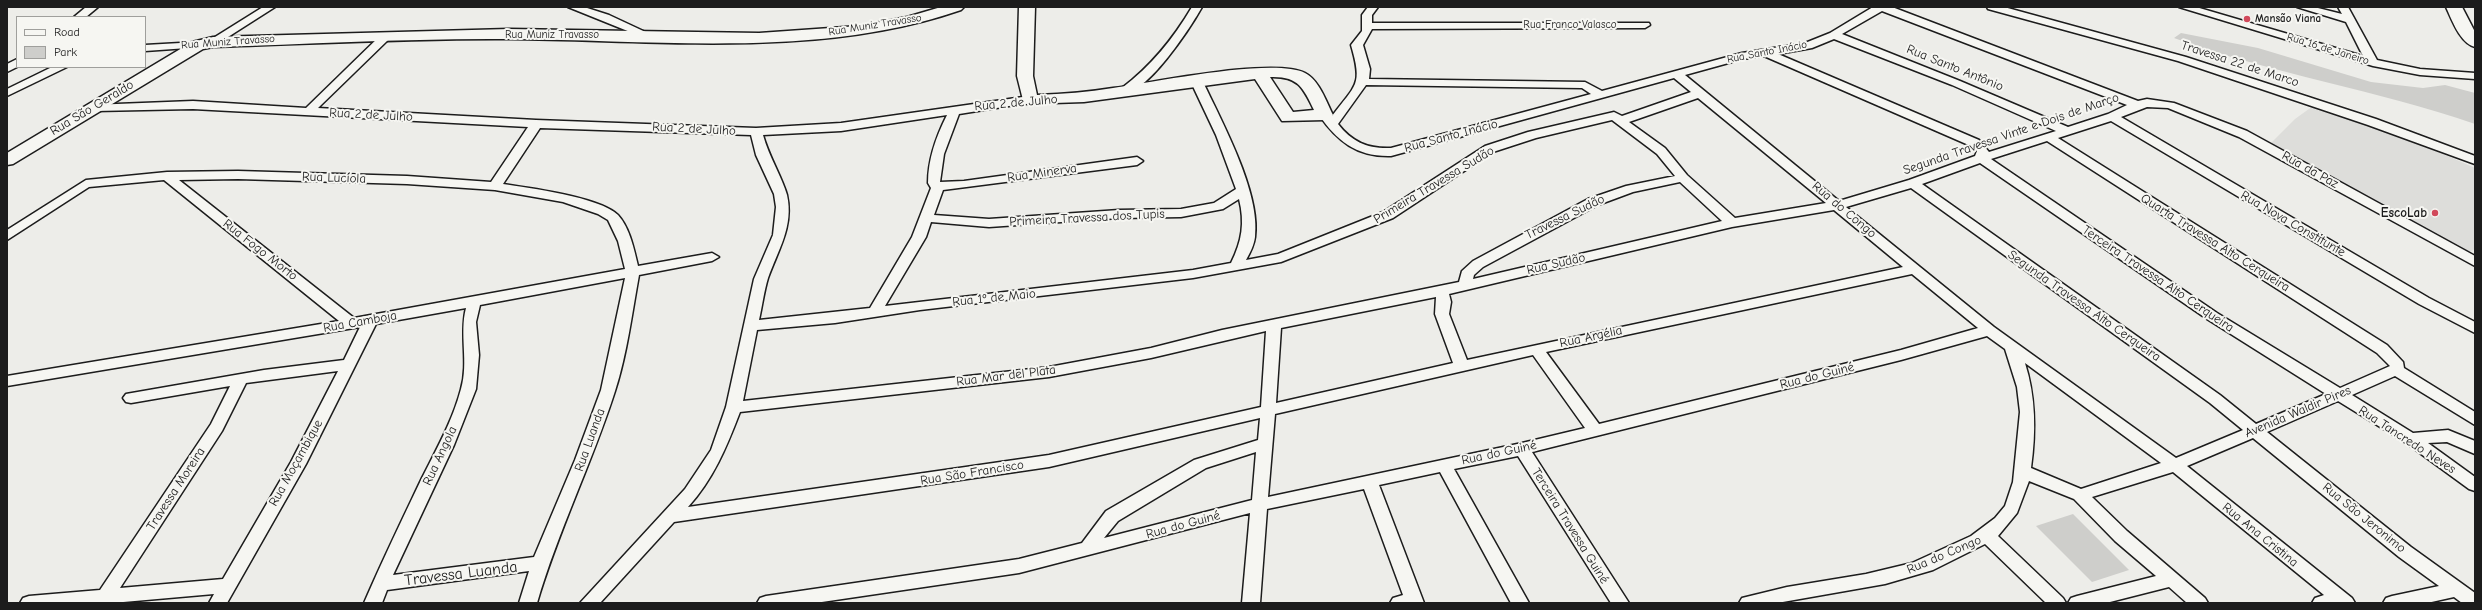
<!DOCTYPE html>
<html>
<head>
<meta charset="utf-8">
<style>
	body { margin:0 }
	#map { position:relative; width:2482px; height:610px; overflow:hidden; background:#edede9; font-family:"Comic Neue",sans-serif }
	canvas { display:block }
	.frame { position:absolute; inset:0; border:8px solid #1c1c1c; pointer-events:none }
	.legend { position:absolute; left:16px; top:16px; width:130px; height:52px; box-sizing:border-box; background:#f6f6f2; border:1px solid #9f9f9c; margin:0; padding:5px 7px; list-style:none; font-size:12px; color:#1c1c1c }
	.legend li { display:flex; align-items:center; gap:8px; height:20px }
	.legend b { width:20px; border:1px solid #9f9f9c }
</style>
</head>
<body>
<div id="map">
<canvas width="2482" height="610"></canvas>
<div class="frame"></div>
<ul class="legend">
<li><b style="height:5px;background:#f6f6f2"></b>Road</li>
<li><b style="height:11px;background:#cececb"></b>Park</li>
</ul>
</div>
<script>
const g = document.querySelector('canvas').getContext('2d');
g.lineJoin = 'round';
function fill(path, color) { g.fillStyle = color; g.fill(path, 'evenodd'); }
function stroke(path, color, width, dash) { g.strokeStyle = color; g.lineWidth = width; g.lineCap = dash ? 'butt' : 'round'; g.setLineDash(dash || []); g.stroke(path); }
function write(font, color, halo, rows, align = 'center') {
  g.font = font + ' "Comic Neue",sans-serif'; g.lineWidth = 4; g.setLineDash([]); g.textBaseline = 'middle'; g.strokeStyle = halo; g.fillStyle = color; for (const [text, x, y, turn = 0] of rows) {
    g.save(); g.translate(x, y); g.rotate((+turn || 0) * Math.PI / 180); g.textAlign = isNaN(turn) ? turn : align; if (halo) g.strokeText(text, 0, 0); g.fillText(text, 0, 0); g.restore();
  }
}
const built = new Path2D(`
	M2313,106L2391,131L2475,168V249L2469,252L2324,176L2270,144L2295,119Z`);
const green = new Path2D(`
	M2181,33L2258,48L2371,82L2423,88L2445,85L2475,93V124C2377,90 2272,74 2174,38Z
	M2073,514L2129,570L2092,582L2036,526Z`);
const street = new Path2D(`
	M86,7H98L86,17H74Z
	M263,7H275L217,44H209L207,42Z
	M568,7H584L609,15L654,36L649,39L645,38Z
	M1192,7H1202C1192,25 1145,98 1122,92V88C1152,65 1173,39 1192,7Z
	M1368,7H1378L1372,15V23H1649L1650,25L1645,28L1372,29L1363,45L1370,69L1369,79L1585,82L1602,91L1742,53L1805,43L1830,33L1873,7H1892L2138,101L2147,99L2174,103L2247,131L2475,256V266L2239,137L2168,108L2147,107L2121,117L2429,298L2475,322V333L2419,304L2111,121L2058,138L2387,345L2403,362L2404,368L2475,412V425L2395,376L2352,395L2413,433L2448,430L2475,441V454L2447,442L2428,443L2475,477V491L2469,489L2406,443L2338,401L2267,432L2411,547L2475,593V603H2462L2454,597L2427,603H2383L2386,598L2392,596L2439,586L2399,557L2253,438L2187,466L2352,598L2355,603H2312L2315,598L2324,595L2173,472L2092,497L2127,531L2205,598L2208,603H2187L2169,587L2106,603H2068L2071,598L2077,596L2156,576L2115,541L2074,499L2029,481L2017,513L1998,536L2063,598L2066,603H2046L1985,544L1933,570L1885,584L1777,603H1739L1742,598L1787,587L1866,574L1912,563L1971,536L1995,518L2005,506L2013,482L2020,412L2017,387L2005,349L1987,336L1901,360L1532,452L1629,603H1611L1518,456L1454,469L1529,603H1511L1440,472L1379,485L1424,603H1390L1393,598L1403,595L1364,489L1267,509L1260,603H1242L1250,513L1019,573L815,603H757L760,598L766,596L1019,559L1082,543L1106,511L1194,460L1258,440L1260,418L1049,467L674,522L600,603H580L685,489L711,450L726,407L754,279L773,235L776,207L774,194L756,155L751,135L540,128L503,184C529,188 600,197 618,215C630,228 634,250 638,266L712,253L719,257L712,261L639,275C632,313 627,354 615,391C592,463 558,531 537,603H519L529,571L387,590L382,603H364C382,561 402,520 422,478C436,450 453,420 461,389C469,362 459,334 466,308L376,324L306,464L227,603H209L214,594L112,603H20L23,598L29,596L100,590L211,424L230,386L131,403L126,402L123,398L126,394L264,370L344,360L360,327L7,386V376L339,321L164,180L89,187L7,240V230L86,180L167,172L238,171L407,176L491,182L528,127L193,109L95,111L89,107L91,105L193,101L306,108L381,35L385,34L390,37L389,39L318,108L536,120L756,128L841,123L1030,96L1036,100L1034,102L959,114L944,154L940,182L964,181L1137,157L1143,161L1137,165L943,190L934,215L989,219L1119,210L1181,209L1214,203L1236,189L1216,135L1190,80L1196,77L1202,80C1221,120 1261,193 1255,237C1254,245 1250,253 1246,260L1278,254L1383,212L1485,146L1528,132L1614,112L1622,116L1691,92L1674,78L1391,156C1357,157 1337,141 1319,115L1325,111L1332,116C1356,84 1363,86 1351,45L1362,31V15ZM1882,11L2127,105L2108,114L2068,127L1960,81L1842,34ZM1834,39L1952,85L2056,131L1989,152L1979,140L1778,54L1812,48ZM1764,56L1971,146L1977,151L1975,156L1909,180L1839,201L1685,75L1743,59ZM1366,85L1582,88L1591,94L1391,148C1368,149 1352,142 1338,124ZM1698,98L1826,203L1735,218L1687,175L1665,148L1629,122ZM947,115C936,137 928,159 928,183L931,188L912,237L870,308L759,320C762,307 764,291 768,278C778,250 794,226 787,195C782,177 769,157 763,135L841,131ZM1612,120L1657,154L1675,176L1626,186L1588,199L1473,261L1462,271L1459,282L1222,330L1151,348L1049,367L743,401L757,330L835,323L920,310L1193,278L1281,262L1393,218L1493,152L1536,138ZM2047,141L2377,353L2390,366L2340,388L2217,313L1991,159ZM1980,163L2207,319L2326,394L2256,424L2220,395L1922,184ZM238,179L407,184L495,190L563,202L598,214L608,220L618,241L625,269L354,318L179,180ZM1680,182L1722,221L1473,279L1474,275L1483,267L1598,205L1633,192ZM1911,188L2210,403L2243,430L2176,458L1994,327L1846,207ZM1239,199C1245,223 1242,241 1231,263L1193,270L885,306L926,237L931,222L989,227L1119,218L1181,217L1223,209ZM1834,210L1903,267L1467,360L1449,314L1451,302L1449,294L1732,227ZM1912,274L1978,328L1901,350L1599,424L1546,352ZM625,278L601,390L575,460L534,557L393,575L454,445L476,389L479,355L476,322L480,305ZM1436,297L1435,314L1453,363L1276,403L1281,328ZM1266,331L1261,407L1049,455L688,507C713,480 727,446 740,412L1049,377L1151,358ZM1533,355L1585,428L1522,443L1268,497L1275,414ZM2025,363L2161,463L2081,489L2031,468C2036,432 2036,398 2025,363ZM338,371L291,462L223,579L120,588L222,431L246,383ZM1256,452L1252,500L1104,538L1118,521L1206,468Z
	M1987,7H2004L2186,57L2376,119L2475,156V164L2368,125L2178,61L1988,9Z
	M2179,7H2196L2363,56L2346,22L2297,7H2314L2342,14L2338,7H2348L2377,60L2420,69L2475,73V79L2420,75L2373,66Z
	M198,42L204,45L202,47L145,51V45Z
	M17,59V67L7,72V64Z
	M52,67H67L7,96V89Z`);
const secondary = new Path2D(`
	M941,7H964L961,10C820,59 659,40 511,39C412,38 312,44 213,47L203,49L13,164L7,165V153L192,42L213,37L509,29L759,33L859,26L907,17Z
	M1019,7H1035L1033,76L1037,95C1063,94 1088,92 1113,88C1152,83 1273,57 1305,73C1319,80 1326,101 1333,115L1331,119L1325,120L1282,121L1255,79L1084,102L1024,104L1017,76ZM1270,77C1298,76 1303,87 1314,110L1293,112Z
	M2446,7H2462L2475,32V47C2460,43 2452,20 2446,7Z`);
const markers = [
	[2247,19,4,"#d1495b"],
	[2435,213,4,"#d1495b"]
];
const farPoinames = [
	["Mansão Viana",2255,19]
];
const farStreetnames = [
	["Rua Muniz Travasso",875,25,-9],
	["Rua Franco Valasco",1570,25],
	["Rua Muniz Travasso",552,35],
	["Rua Muniz Travasso",228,42,-4],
	["Rua 16 de Janeiro",2328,49,17],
	["Rua Santo Inácio",1767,52,-11]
];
const streetNames = [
	["Travessa 22 de Marco",2240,64,18],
	["Rua Santo Antônio",1955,68,22],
	["Rua 2 de Julho",1016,103,-5],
	["Rua São Geraldo",92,108,-31],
	["Rua 2 de Julho",371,115,3],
	["Rua 2 de Julho",694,129,3],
	["Segunda Travessa Vinte e Dois de Março",2011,134,-19],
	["Rua Santo Inácio",1451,136,-15],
	["Rua da Paz",2310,170,29],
	["Rua Minerva",1042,173,-8],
	["Rua Lucíola",334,178,2],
	["Primeira Travessa Sudão",1434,185,-31],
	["Rua do Congo",1844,210,40],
	["Travessa Sudão",1565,217,-26],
	["Primeira Travessa dos Tupis",1087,218,-3],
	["Rua Nova Constitunte",2293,224,30],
	["Quarta Travessa Alto Cerqueira",2215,243,32],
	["Rua Fogo Morto",260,250,38],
	["Rua Sudão",1556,264,-13],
	["Terceira Travessa Alto Cerqueira",2158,279,34],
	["Rua 1º de Maio",994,298,-6],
	["Segunda Travessa Alto Cerqueira",2084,306,35],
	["Rua Camboja",360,322,-10],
	["Rua Argélia",1591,337,-12],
	["Rua Mar del Plata",1006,376,-7],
	["Rua do Guiné",1817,376,-14],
	["Avenida Waldir Pires",2298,412,-23],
	["Rua Luanda",590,440,-70],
	["Rua Tancredo Neves",2407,440,33],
	["Rua do Guiné",1499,453,-12],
	["Rua Angola",440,456,-65],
	["Rua Moçambique",296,463,-61],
	["Rua São Francisco",972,473,-9],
	["Travessa Moreira",176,489,-57],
	["Rua São Jeronimo",2364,518,39],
	["Rua do Guiné",1183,525,-15],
	["Terceira Travessa Guiné",1570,526,58],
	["Rua Ana Cristina",2260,535,39],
	["Rua do Congo",1944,555,-23]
];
const poiNames = [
	["EscoLab",2427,213]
];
const nearStreetnames = [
	["Travessa Luanda",461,574,-7]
];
fill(built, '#ddddda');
fill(green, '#cececb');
stroke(street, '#1c1c1c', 3);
stroke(secondary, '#1c1c1c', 3);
fill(street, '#f6f6f2');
fill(secondary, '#f6f6f2');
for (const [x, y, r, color] of markers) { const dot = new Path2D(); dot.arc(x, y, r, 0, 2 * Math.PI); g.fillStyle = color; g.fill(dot); stroke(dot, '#f6f6f2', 1.5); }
write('bold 11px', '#1c1c1c', '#f6f6f2', farPoinames, 'left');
write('11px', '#1c1c1c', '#f6f6f2', farStreetnames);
write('13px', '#1c1c1c', '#f6f6f2', streetNames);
write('bold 13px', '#1c1c1c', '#f6f6f2', poiNames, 'right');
write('16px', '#1c1c1c', '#f6f6f2', nearStreetnames);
</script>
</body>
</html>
